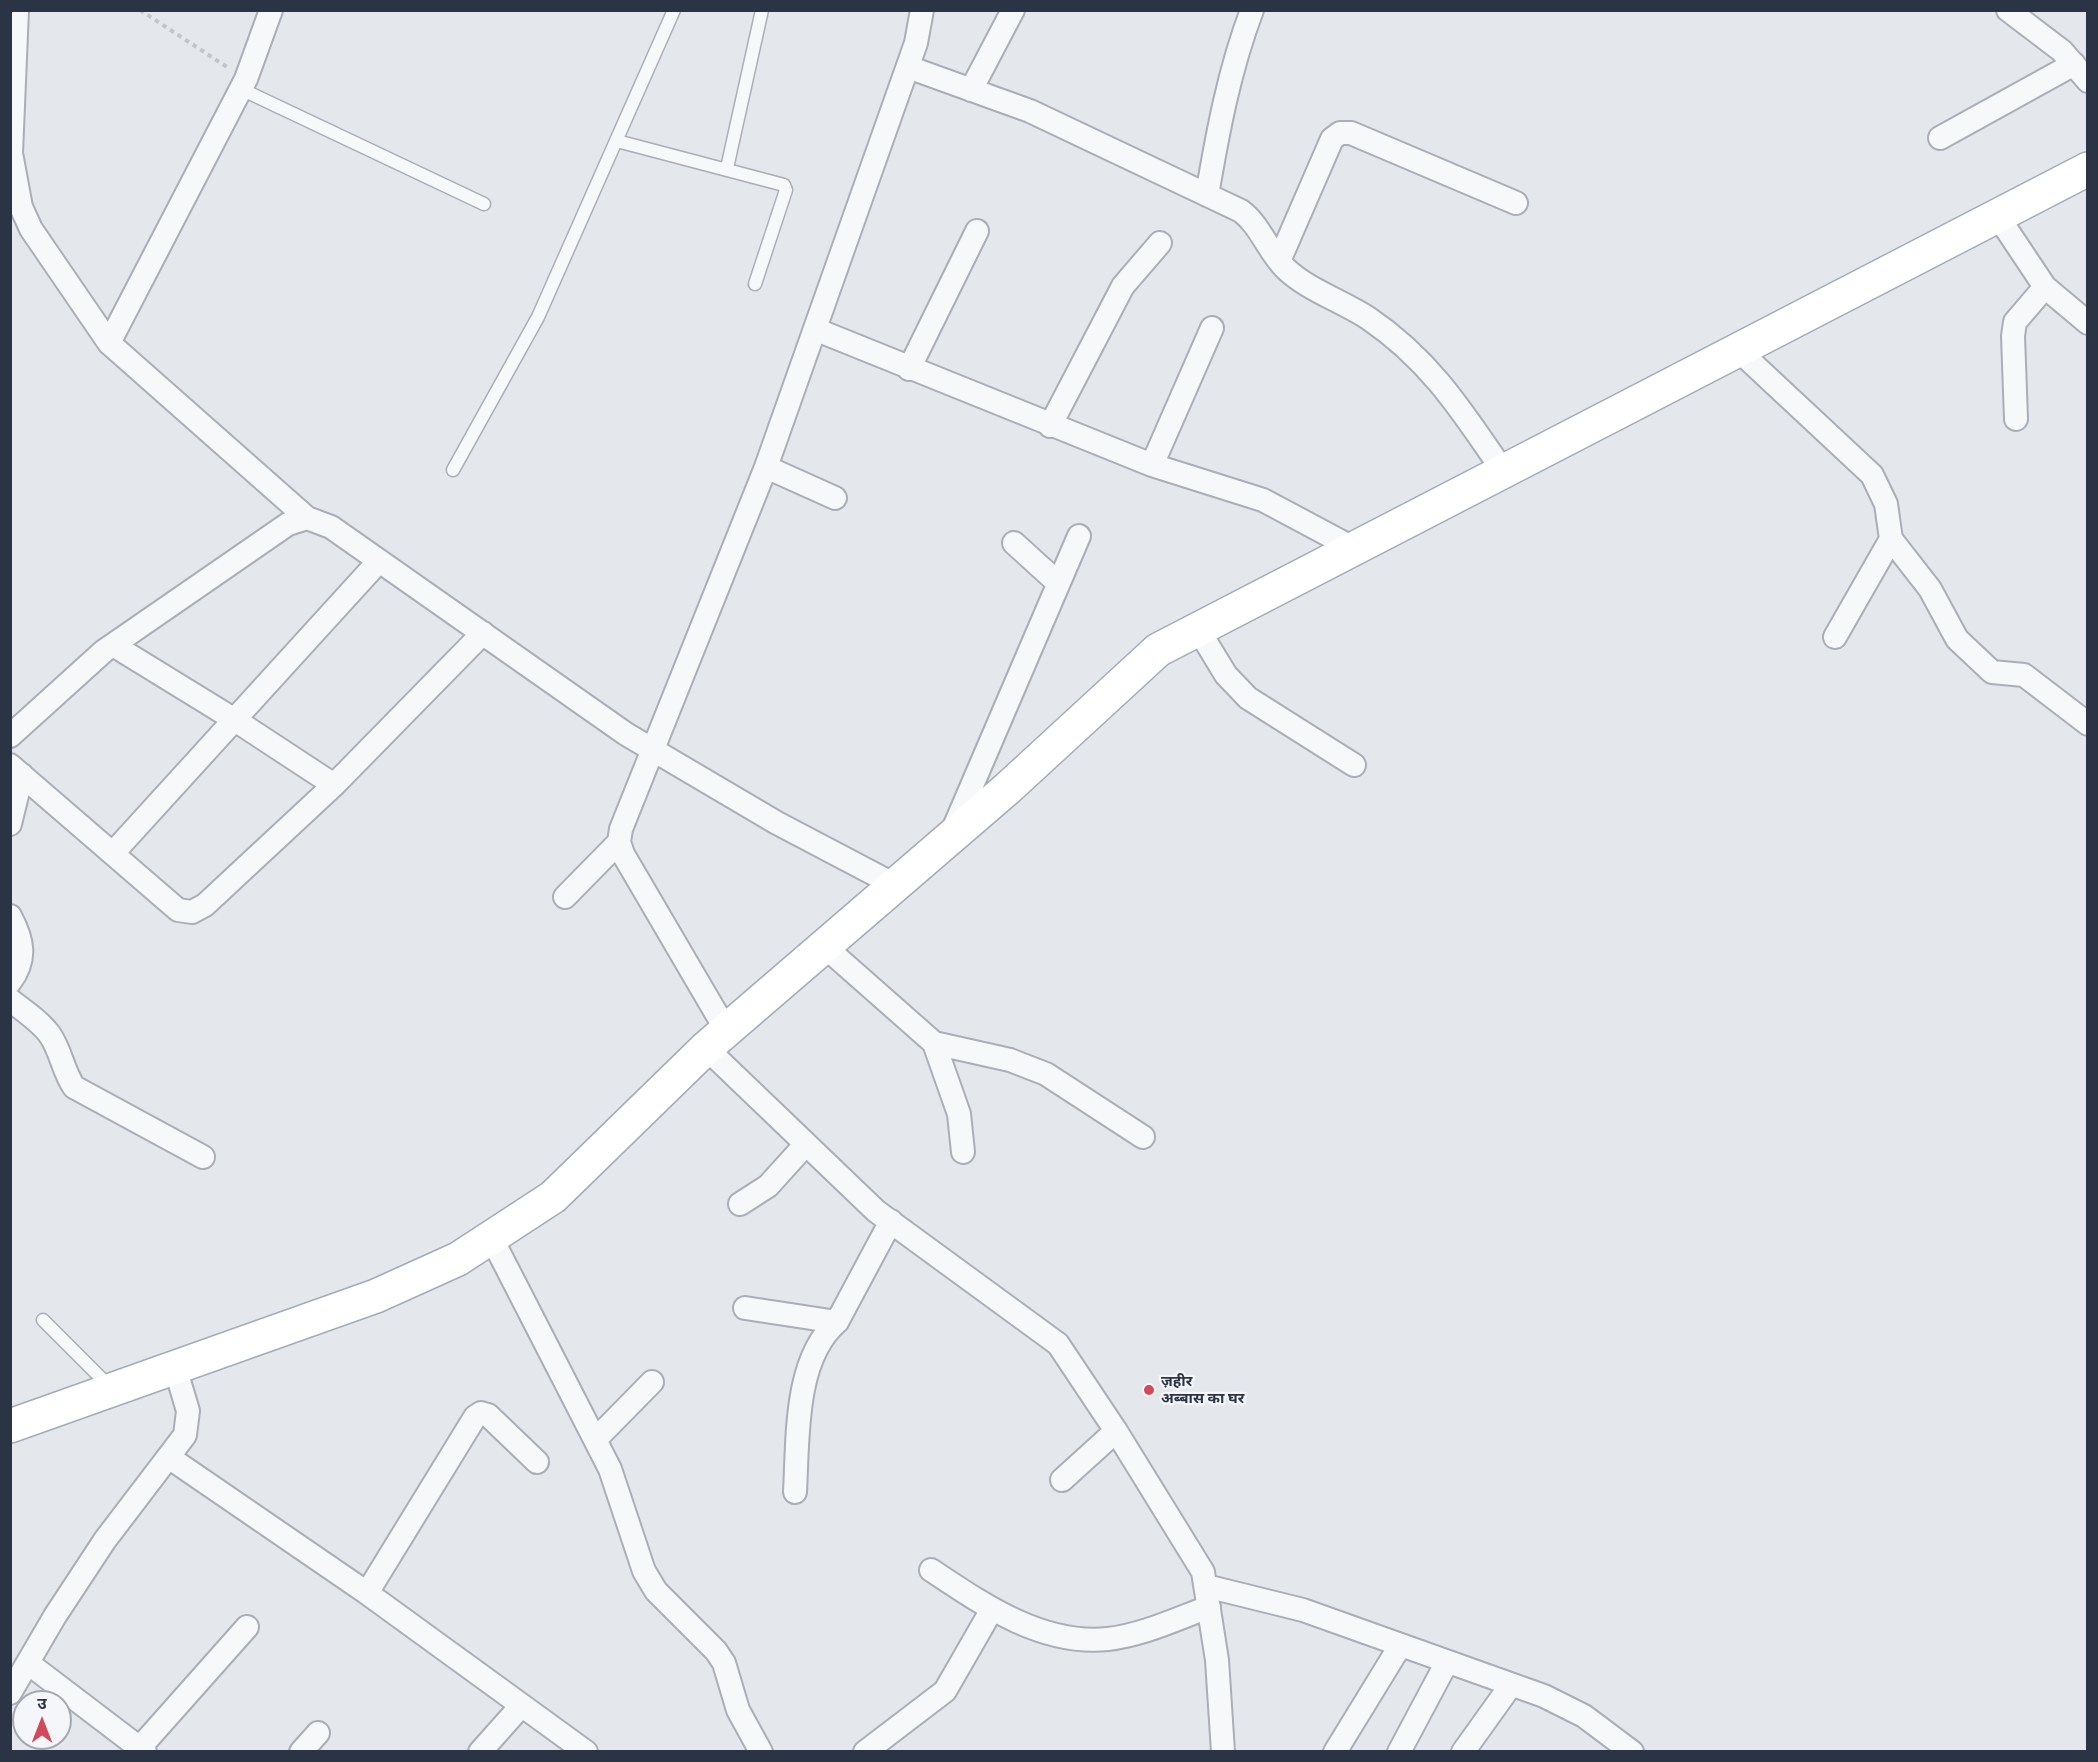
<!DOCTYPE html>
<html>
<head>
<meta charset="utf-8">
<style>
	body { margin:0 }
	#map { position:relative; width:2098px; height:1762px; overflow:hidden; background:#e4e7ec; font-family:Raleway,"Noto Sans Devanagari",sans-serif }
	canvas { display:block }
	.frame { position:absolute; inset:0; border:12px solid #2b3445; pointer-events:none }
	.north { position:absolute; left:12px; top:1690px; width:60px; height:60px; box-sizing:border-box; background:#f4f6f9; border:2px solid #a4a8b1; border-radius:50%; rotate:0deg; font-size:16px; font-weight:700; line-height:24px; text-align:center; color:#2b3445 }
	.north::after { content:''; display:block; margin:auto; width:21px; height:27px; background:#d1495b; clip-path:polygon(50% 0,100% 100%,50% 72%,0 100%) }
</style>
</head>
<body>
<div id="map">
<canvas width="2098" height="1762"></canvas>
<div class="frame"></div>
<div class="north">उ</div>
</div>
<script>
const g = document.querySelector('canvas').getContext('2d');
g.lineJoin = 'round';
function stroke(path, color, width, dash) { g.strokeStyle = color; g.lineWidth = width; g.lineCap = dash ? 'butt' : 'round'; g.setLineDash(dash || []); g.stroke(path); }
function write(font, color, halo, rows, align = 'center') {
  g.font = font + ' Raleway,"Noto Sans Devanagari",sans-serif'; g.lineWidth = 4.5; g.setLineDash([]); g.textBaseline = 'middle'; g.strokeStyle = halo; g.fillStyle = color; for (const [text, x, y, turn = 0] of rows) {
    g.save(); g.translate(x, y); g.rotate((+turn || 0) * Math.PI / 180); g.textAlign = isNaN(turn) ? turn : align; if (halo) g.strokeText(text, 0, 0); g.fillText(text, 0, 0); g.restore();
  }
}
const path = new Path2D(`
	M140,10L230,69`);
const lane = new Path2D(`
	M241,89L484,204
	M617,141L784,185L786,190L755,284
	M727,168L762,10
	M453,470L538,317L674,10
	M43,1320L110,1387`);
const street = new Path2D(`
	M17,10L11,153L21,207L31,229L109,343L307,518
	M2008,10L2062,51L2088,81
	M908,67L1030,111L1241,211C1261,226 1268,252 1286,269C1308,290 1342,301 1368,318C1430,360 1462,411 1503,471
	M971,90L1013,10
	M1940,138L2074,64
	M1207,195C1218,131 1229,71 1252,10
	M1997,215L2045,287L2088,323
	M1279,261L1332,139L1340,133H1351L1516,203
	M817,330L1152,465L1263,500L1353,548
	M109,343L246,79L271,10
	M1737,349L1872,475L1886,504L1891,539L1930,589L1957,639L1992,672L2024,675L2088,724
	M909,369L977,231
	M2016,419L2013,336L2015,322L2045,287
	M1050,426L1123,286L1160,243
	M1152,465L1212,328
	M766,467L835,498
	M1014,543L1058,583
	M1198,629L1226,675L1248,698L1354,765
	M1835,637L1891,539
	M113,645L235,720L334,785
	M10,736L104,651L288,524L307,518L331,527L626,734L777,823L895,885
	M10,765L178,910L192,912L205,905L334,785L483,633
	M10,824L22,775
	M952,832L1079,536
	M113,853L379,561
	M565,897L619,842
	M10,916C23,940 27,959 10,982
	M824,946L934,1043L1010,1060L1046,1074L1143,1137
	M10,1000C24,1011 40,1021 50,1035C61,1051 63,1071 74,1087L203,1157
	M726,1030L623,854L619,842L621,829L766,467L916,43L922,10
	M934,1043L959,1114L963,1152
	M706,1048L876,1211L1058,1344L1116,1431L1203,1572L1217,1660L1223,1752
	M740,1204L768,1186L806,1144
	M491,1237L610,1469L644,1571L656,1591L716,1651L724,1663L738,1710L761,1752
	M745,1308L837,1322
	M595,1440L652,1382
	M170,1458L367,1593L586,1752
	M1062,1480L1116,1431
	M795,1492C798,1439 794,1359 837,1322L891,1221
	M931,1570C982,1604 1042,1646 1108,1639C1143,1635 1176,1619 1209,1607
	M1206,1586L1303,1610L1544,1696L1584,1716L1632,1752
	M367,1593L475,1417L481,1413L488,1415L537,1462
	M28,1663L145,1752
	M10,1693L55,1616L105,1540L185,1435L188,1411L175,1367
	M136,1752L247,1627
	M301,1752L318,1733
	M480,1752L521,1706
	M865,1752L945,1691L991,1611
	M1335,1752L1400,1646
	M1399,1752L1447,1662
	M1463,1752L1511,1685`);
const primary = new Path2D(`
	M10,1426L376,1296L458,1259L553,1197L706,1048L1008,788L1158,650L2088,169`);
const markers = [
	[1149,1390,6,"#d1495b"]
];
const poiNames = [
	["ज़हीर",1161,1381],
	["अब्बास का घर",1161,1398]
];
stroke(lane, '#a9aeb7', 15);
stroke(street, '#a9aeb7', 26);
stroke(primary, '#a3abb8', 36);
stroke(path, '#c2c5cb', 4, [4.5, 4.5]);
stroke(lane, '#f7f8fa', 12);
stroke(street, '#f7f8fa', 22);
stroke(primary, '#fff', 33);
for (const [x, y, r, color] of markers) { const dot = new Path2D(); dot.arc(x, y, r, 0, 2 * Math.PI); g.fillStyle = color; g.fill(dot); stroke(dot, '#f4f6f9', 2); }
write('bold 15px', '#2b3445', '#f4f6f9', poiNames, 'left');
</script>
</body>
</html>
